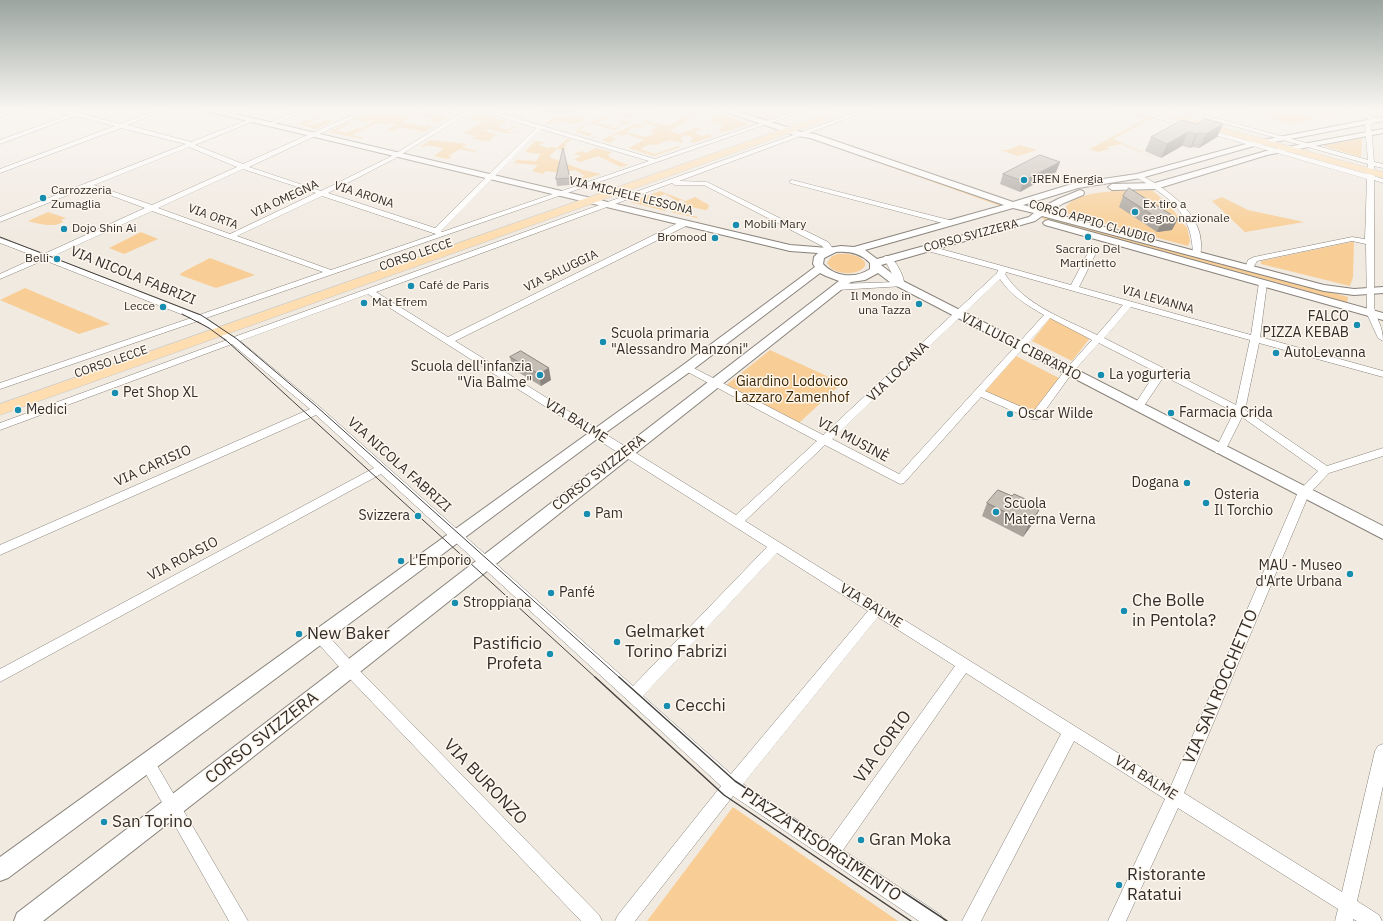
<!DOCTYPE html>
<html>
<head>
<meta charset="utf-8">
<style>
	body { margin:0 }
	canvas { display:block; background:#f1eae1 }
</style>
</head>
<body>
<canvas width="1383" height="921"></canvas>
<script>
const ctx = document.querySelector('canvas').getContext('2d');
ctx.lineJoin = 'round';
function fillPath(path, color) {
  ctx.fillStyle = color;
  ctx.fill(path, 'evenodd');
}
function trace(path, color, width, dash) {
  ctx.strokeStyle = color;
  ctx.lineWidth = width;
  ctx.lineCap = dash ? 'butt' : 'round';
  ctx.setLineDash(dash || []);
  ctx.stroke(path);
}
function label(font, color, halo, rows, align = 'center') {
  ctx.font = font + ' "IBM Plex Sans",sans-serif';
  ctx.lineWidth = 3;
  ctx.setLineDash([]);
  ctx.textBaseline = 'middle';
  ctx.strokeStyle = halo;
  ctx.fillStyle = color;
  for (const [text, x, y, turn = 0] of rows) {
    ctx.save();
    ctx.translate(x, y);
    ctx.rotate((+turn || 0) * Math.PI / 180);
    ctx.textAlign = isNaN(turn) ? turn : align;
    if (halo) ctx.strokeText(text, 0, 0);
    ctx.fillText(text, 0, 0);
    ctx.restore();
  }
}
const green = new Path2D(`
	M314 108H346L357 110C351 113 346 108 340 110 336 111 335 113 330 112L305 124C316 128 321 118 334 120L316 129 298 124 319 115C312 113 306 116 298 114Z
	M381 108H399L397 109C401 110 408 108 413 108L410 109 421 112 431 108H445L434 115 446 118 438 123 431 122 436 119 415 116 403 120 404 123 425 126 428 125 432 127 424 132 400 127 393 131 387 130 397 124 390 123 386 125 376 123 352 135 364 138 361 139 329 132 347 123 354 125H347L336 131 347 133 358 128 362 129 375 120 366 122 354 120Z
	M592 108H632L628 110 624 109 620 111 632 114 631 116H634L629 119 613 114 597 123 615 128 624 125 620 122 625 120 631 122 614 130 590 123 582 127 580 130 592 134 589 136 596 138H595L576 132 580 127 613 111Z
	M664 108H708L711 109 709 110 749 124 724 132 718 129 723 128 720 127 725 124 718 122 714 123 708 122 716 118 702 113 669 131 680 134 695 128 702 129 694 133 703 136 708 134 714 136 693 143 690 141 694 138 686 135 680 138 683 140 681 142 683 143 669 140 655 145 650 144 640 149 655 154 678 146 680 147 654 156 629 148 644 140 626 134 624 136 618 134 611 137 616 139 609 143 602 140 635 124 645 126 640 128 633 127 627 132 645 137 655 134 650 131 658 127 641 122 648 121 667 126 690 114 679 111 676 113 673 112 666 115 655 112Z
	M738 108H797L767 118Z
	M1117 108 1152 118 1113 139 1158 159 1121 144 1106 147 1110 149 1098 152 1090 149 1145 119 1114 110Z
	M1247 108H1284L1293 109 1315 119 1289 124Z
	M1292 108H1314L1326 110 1327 113H1334L1331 108H1334L1345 114 1325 117 1311 112H1307Z
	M477 114 508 121 498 127 507 130 518 125 508 132 525 133H504L488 129 485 131 496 134 489 141 471 139 477 136 464 133 483 122 469 119Z
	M571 116 587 119C569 127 575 123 558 121 554 121 551 125 546 124L552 117 569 118Z
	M803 136H804L1004 204 1000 206Z
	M1362 138 1361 157 1323 146Z
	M567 139 572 140 564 144 567 145 563 148 567 149 563 150 557 149 549 157 583 170 601 174 570 184V181L585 176 575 170 562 173 546 171 543 174 532 171 538 165 514 163 517 160 536 161 541 154 525 152 535 141 545 142 539 145 548 148 551 147 557 148Z
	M430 140 467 144 462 147 480 153 503 155 479 153 460 149 448 156 452 157 447 159 434 156 444 149 442 148 428 145 423 147H420Z
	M1020 145 1037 150 1018 156 1001 150H1008Z
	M596 148 612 152 607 155 610 156 608 157 628 165 621 167 598 156 580 162 574 159 582 156 574 154 582 151 586 153Z
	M1152 190C1160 197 1168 204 1174 211 1179 217 1181 223 1187 227L1190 241 1188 246 1068 214 1065 209C1074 188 1132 191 1152 190Z
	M660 191 686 201 695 197 709 205 708 209 705 210 687 206 678 212 698 217 697 218 671 212C675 208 681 206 685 201L680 200 676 204 677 201 665 194 647 201 663 208 668 206 669 207 665 211 630 202Z
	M1222 197 1248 210 1304 222 1245 232 1212 201Z
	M48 212 66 218 61 220 63 222C52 228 40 224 28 221Z
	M1044 215 1348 297 1347 304 1309 293 1304 290 1061 223C1055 224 1047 222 1042 218L1041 216Z
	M141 232 158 239 124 254 109 248Z
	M1351 242H1354L1353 277 1350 286 1261 264V261Z
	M837 254C847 253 858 254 865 262V266C857 277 833 275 827 263L831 257Z
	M210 258 255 275 216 288 180 275 181 273Z
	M25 288 110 324 79 334 0 300Z
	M1050 318 1090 338 1072 361 1032 341Z
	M770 350 842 383 798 424 725 386Z
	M1016 356 1059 378 1032 413 984 391Z
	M733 807 885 912 898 921H647Z`);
const minor = new Path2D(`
	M17 108H25L0 117V113Z
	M45 108H54L76 112 120 124 163 108H171L127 125 191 142 250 119H254V121L195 145 243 164 368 108H375L249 167 321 191 390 157 469 108H482L655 159 805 108H813L206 318 234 337 868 108H876L679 181 707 182 828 242 834 250 833 252H827L822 246 704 185H675L672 183 376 292 448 337 682 221H688V225L455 341 736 515 817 441 684 370 682 368 684 366H690L823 435 997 273 998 270 924 250V246H930L1071 285 1090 249 1094 247H1097L1098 249 1079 287 1251 335 1259 283 1260 281H1266L1267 283 1260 337 1383 371V377L1259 343 1245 410 1327 466 1383 448V456L1329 473 1309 494 1184 793 1342 892 1375 751 1378 746 1383 744V786L1357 901 1379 915 1382 921H1357L1353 919V921H1335L1338 909 1178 808 1126 921H1108L1165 799 1074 741 981 921H962L1061 734 966 673 843 850 941 915 944 921H919L733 796 635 921H615L618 915 721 786 381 474 0 682V669L374 468 316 415 0 555V545L310 409 232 344 0 430V423L227 340 198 321 0 389V383L191 318 44 260 0 279V274L37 257 0 243V238L44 254 145 208 88 187 0 222V217L186 144 121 128 0 173V169L115 126 75 116 0 144V140L69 115ZM475 109 536 128 435 228 328 193 394 159ZM541 129 649 161 442 232 441 231ZM189 147 237 167 152 205 94 185ZM243 169 316 193 230 234 158 208ZM322 196 436 234 331 270 237 236ZM152 211 323 272 199 315 51 257ZM1006 272 1123 305 1097 335C1065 319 1024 305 1005 274ZM1000 279C1011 296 1027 305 1044 315L899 474 832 439ZM368 294 767 547 633 686 321 408 240 341ZM1131 307 1250 340 1236 405 1104 338ZM1050 318 1092 340 1066 369 1033 412 985 391ZM1099 343 1156 372 1133 407 1134 409H1142L1164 376 1234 412 1215 450 1216 453H1224L1242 417 1318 471 1298 492 1171 786 745 521 825 445 900 484 904 483 981 397 1031 419H1039L1072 373ZM777 553 868 611 731 774 643 696ZM878 617 955 666 829 841 743 784Z
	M243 108H251L233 115 228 114Z
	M304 108H311L272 125 267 124Z
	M1121 108H1130L1367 174 1368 164 1170 108H1179L1368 160 1365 125 1369 119 1349 108H1356L1377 119V121L1374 122 1371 125 1374 162 1383 164V168L1374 166V176L1383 179V183L1374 180V306C1376 320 1383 325 1383 341L1378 338 1367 314 1366 244 1352 241 1257 261 1252 270H1249L1245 268 1248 260 1254 257 1352 237 1365 239 1367 179Z
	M1136 175C1142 174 1149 180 1155 183 1176 197 1200 216 1201 243 1201 248 1201 252 1200 256H1197L1193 254C1192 212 1169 197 1136 177Z
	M792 180 953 221 954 223 950 225 790 183V181Z
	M885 256H888C895 258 906 279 904 286L837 290 833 287 837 284 896 282 884 258Z
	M320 630 325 632 360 671 599 915 602 921H581L350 679 315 640 313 636 315 632Z
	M147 754 152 757 248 921H229L142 767 139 762 142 757Z`);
const tertiary = new Path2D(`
	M198 108H210L790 245 828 248 841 246 854 247 1004 205 810 138 797 136 720 110V108H729L801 132 815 134 1013 202 1075 183 1137 174 1253 142 1383 117V121L1254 146 1141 178 1078 188 1023 205 1039 209 1058 199 1080 190 1083 191 1084 193 1083 195 1064 203 1048 212 1324 285 1354 289 1383 287V293L1354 295 1324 291 1042 216 1035 221 881 265 899 279 1383 526V539L891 283 878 273 865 280 851 282 239 768 43 921H14L17 913 328 675 839 281 826 276 820 273 691 371 601 436 8 878 0 881V857L683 365 815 267 813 264 814 257 818 253 790 251 202 110ZM1013 208 1034 213 1029 217 877 259 865 250ZM836 252C849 251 861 253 870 263V269C855 279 835 277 823 264L824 258Z
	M1383 129V133L1267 155 1156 189 1112 190 1108 187 1112 184 1155 183 1266 151Z
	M1048 220 1383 313V320L1045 225 1043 223 1045 221Z`);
const primary = new Path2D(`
	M843 108H855L854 110 0 415V404Z
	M1138 108H1151L1383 172V178L1139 110Z`);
const tramFar1 = new Path2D(`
	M0 237 201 315 237 339 316 406 620 678
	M182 314 209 328 228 342 596 678`);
const tram = new Path2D(`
	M595 677 724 795 911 921
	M619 677 735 781 947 921`);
const wall = new Path2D(`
	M536 108H578L573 113H557L536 110Z
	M1196 124H1223L1217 137 1199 148 1192 147 1190 148 1182 146 1161 158 1145 151 1151 137Z
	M1060 162 1056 172 1020 192 1000 184 1003 174Z
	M570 178V185L557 186 556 179Z
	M1129 188 1172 230 1157 232 1119 207 1123 196Z
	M510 357 551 380 541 386 513 369Z
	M987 503 1030 506 1033 523 1023 537 982 516Z`);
const shadedWall = new Path2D(`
	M572 108H578L573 113Z
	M1223 124 1217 137 1199 148 1206 134Z
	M1188 132 1182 146 1161 158 1167 144Z
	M1198 133 1192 147 1190 148 1196 134Z
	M1060 162 1056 172 1020 192 1023 181Z
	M1178 219 1172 230 1157 232 1162 221Z
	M549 368 551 380 541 386 539 374Z
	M1039 510 1033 523 1023 537 1029 524Z`);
const building = new Path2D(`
	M1205 119 1223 124 1206 134 1198 133 1196 134 1188 132 1167 144 1151 137 1182 120 1196 124Z
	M563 148 570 178 556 179Z
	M1040 155 1060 162 1023 181 1003 174Z
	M1129 188 1178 219 1162 221 1123 196Z
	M521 351 549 368 539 374 510 357Z
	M998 490 1012 496 1014 494 1032 502 1029 505 1039 510 1029 524 987 503Z`);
const markers = [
	[1024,180,4,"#178db0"],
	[43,198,4,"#178db0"],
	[1135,212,4,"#178db0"],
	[736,225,4,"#178db0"],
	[64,229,4,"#178db0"],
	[1088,237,4,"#178db0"],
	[715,238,4,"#178db0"],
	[57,259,4,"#178db0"],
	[411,286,4,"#178db0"],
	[364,303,4,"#178db0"],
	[919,304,4,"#178db0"],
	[163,307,4,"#178db0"],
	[1357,325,4,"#178db0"],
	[603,342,4,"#178db0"],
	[1276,353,4,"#178db0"],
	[540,375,4,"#178db0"],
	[1101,375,4,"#178db0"],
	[115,393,4,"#178db0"],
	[18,410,4,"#178db0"],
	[1171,413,4,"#178db0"],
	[1010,414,4,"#178db0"],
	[1187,483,4,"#178db0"],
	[1206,503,4,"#178db0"],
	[996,512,4,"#178db0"],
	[587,514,4,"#178db0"],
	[418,516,4,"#178db0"],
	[401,561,4,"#178db0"],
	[1350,574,4,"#178db0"],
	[551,593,4,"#178db0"],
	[455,603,4,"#178db0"],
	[1124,611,4,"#178db0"],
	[299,634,4,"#178db0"],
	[617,642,4,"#178db0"],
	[550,654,4,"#178db0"],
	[667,706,4,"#178db0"],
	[104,822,4,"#178db0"],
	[861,840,4,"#178db0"],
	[1119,885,4,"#178db0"]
];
const farPoinames = [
	["IREN Energia",1032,180],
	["Carrozzeria",51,191],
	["Zumaglia",51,205],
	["Ex tiro a",1143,205],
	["segno nazionale",1143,219],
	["Mobili Mary",744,225],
	["Dojo Shin Ai",72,229],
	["Bromood",707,238,"right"],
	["Sacrario Del",1088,250,"center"],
	["Martinetto",1088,264,"center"],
	["Belli",49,259,"right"],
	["Café de Paris",419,286],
	["Il Mondo in",911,297,"right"],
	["una Tazza",911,311,"right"],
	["Mat Efrem",372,303],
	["Lecce",155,307,"right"]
];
const farStreetnames = [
	["VIA ARONA",364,195,18],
	["VIA MICHELE LESSONA",631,196,14],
	["VIA OMEGNA",285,199,-25],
	["VIA ORTA",213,217,20],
	["CORSO APPIO CLAUDIO",1092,222,16],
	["CORSO SVIZZERA",971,236,-15],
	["CORSO LECCE",416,255,-19],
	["VIA SALUGGIA",561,271,-26],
	["VIA LEVANNA",1158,300,16],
	["CORSO LECCE",111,362,-19]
];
const streetNames = [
	["VIA NICOLA FABRIZI",133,276,22],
	["VIA LUIGI CIBRARIO",1021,347,27],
	["VIA LOCANA",898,372,-44],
	["VIA BALME",576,421,32],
	["VIA MUSINÈ",853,440,28],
	["VIA NICOLA FABRIZI",399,465,42],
	["VIA CARISIO",153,466,-24],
	["CORSO SVIZZERA",599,473,-38],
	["VIA ROASIO",183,559,-28],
	["VIA BALME",871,606,32],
	["VIA BALME",1146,778,32]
];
const poiNames = [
	["FALCO",1349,317,"right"],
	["PIZZA KEBAB",1349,333,"right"],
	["Scuola primaria",611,334],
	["\"Alessandro Manzoni\"",611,350],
	["AutoLevanna",1284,353],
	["Scuola dell'infanzia",532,367,"right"],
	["\"Via Balme\"",532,383,"right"],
	["La yogurteria",1109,375],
	["Pet Shop XL",123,393],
	["Medici",26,410],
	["Farmacia Crida",1179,413],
	["Oscar Wilde",1018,414],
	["Dogana",1179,483,"right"],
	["Osteria",1214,495],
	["Il Torchio",1214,511],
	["Scuola",1004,504],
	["Materna Verna",1004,520],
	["Pam",595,514],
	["Svizzera",410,516,"right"],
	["L'Emporio",409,561],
	["MAU - Museo",1342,566,"right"],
	["d'Arte Urbana",1342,582,"right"],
	["Panfé",559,593],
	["Stroppiana",463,603]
];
const parkNames = [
	["Giardino Lodovico",792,382],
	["Lazzaro Zamenhof",792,398]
];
const nearPoinames = [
	["Che Bolle",1132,601],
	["in Pentola?",1132,621],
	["Gelmarket",625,632],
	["Torino Fabrizi",625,652],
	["New Baker",307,634],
	["Pastificio",542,644,"right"],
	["Profeta",542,664,"right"],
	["Cecchi",675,706],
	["San Torino",112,822],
	["Gran Moka",869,840],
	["Ristorante",1127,875],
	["Ratatui",1127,895]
];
const nearStreetnames = [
	["VIA SAN ROCCHETTO",1221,687,-67],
	["CORSO SVIZZERA",262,738,-38],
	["VIA CORIO",883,747,-54],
	["VIA BURONZO",485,782,46],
	["PIAZZA RISORGIMENTO",821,845,34]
];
fillPath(green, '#f8ce96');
trace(minor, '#88827a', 1);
trace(tertiary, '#88827a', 2);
trace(primary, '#c9c9c8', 1);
fillPath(minor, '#fff');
fillPath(tertiary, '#fff');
fillPath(primary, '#feddb0');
trace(tramFar1, '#45423e', 1);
trace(tram, '#45423e', 1.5);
fillPath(wall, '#a9a39c');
fillPath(shadedWall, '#8a857f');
fillPath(building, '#c5beb5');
trace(building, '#8a857f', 1);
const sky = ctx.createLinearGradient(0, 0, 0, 237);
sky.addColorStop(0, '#9ba5a0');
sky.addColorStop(0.46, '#f9f6f2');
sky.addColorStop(1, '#f9f6f200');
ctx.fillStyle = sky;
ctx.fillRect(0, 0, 1383, 237);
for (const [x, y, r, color] of markers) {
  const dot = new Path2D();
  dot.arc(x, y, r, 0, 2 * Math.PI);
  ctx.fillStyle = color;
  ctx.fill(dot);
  trace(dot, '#fef7ee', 1.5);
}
label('12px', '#312e2b', '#fef7ee', farPoinames, 'left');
label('12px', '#312e2b', '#fef7ee', farStreetnames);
label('14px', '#312e2b', '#fef7ee', streetNames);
label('14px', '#312e2b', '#fef7ee', poiNames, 'left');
label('14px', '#3e2600', '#fef7ee', parkNames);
label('17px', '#312e2b', '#fef7ee', nearPoinames, 'left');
label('17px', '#312e2b', '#fef7ee', nearStreetnames);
</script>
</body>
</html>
